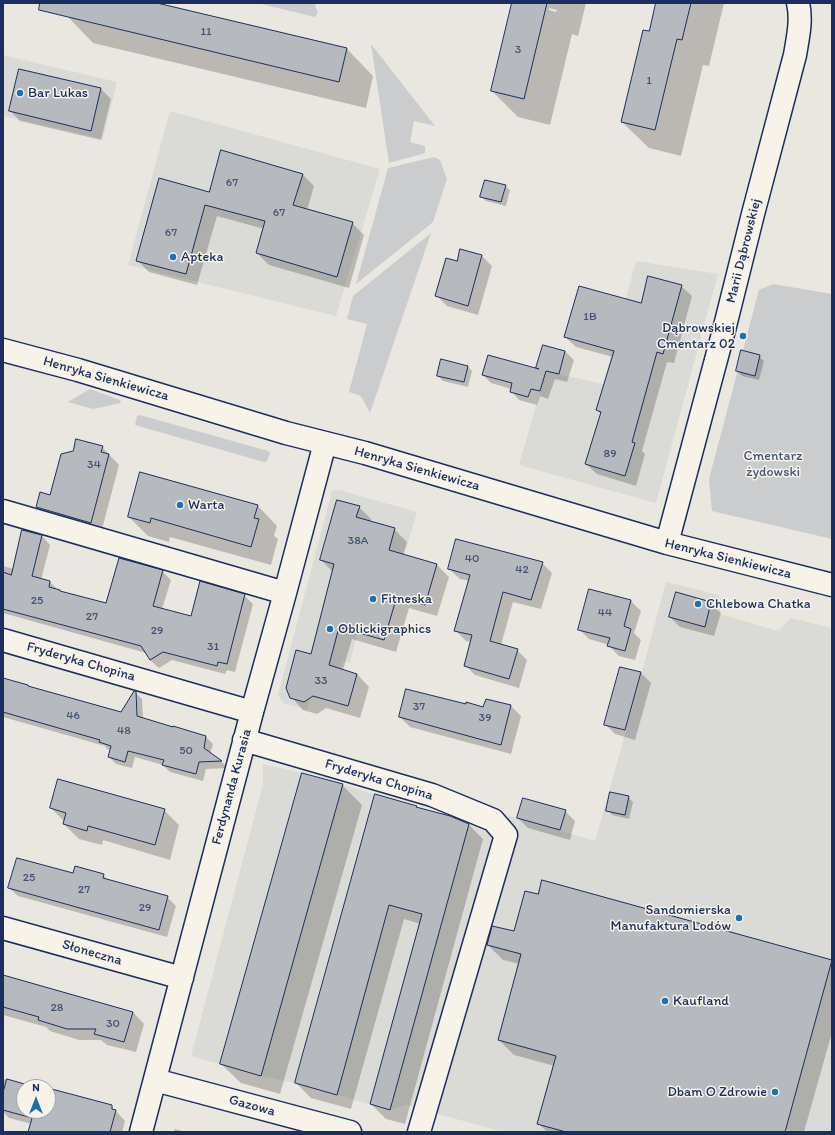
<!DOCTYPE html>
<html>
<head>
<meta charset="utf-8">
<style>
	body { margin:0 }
	#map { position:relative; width:835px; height:1135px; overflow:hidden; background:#eae7e0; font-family:Itim,sans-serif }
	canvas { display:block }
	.frame { position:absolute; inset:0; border:4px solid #1b2f5e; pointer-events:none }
	.north { position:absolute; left:16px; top:1079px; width:40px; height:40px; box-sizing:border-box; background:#f7f3e8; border:1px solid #9fa5b1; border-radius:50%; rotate:0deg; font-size:11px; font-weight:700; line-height:16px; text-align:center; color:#1b2f5e }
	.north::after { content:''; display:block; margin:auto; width:14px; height:18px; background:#1f6fb2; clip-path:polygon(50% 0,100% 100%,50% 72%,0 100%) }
</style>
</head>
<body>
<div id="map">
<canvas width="835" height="1135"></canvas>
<div class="frame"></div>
<div class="north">N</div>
</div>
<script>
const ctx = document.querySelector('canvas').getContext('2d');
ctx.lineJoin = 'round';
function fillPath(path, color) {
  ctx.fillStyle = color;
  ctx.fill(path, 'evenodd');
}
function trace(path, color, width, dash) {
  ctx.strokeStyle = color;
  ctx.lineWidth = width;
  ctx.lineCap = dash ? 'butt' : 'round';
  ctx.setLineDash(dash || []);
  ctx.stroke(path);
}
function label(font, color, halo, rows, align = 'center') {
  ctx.font = font + ' Itim,sans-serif';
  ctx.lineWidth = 3;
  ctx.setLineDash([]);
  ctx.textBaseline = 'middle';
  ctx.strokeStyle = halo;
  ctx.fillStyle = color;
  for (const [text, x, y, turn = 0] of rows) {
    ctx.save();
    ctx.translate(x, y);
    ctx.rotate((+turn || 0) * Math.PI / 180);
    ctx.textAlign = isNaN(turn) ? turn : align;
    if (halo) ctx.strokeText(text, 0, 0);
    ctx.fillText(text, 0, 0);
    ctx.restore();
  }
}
const built = new Path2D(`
	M3 55 117 82 103 139 3 116Z
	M170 111 380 169 336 316 128 265Z
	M636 261 718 274 656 503 519 465 546 371 603 384Z
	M339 490 417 512 402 563 365 605 350 663 343 661 341 669 320 663 307 710 283 703 278 695 332 491Z
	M666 582 719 595 720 614 778 631 791 618 832 628V1132H503L406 1105 390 1110 295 1083 261 1076 191 1056 263 784V764L302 773 450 816 483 825 488 810 595 841 628 724Z`);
const green = new Path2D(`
	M257 3H314L318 13 315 17Z
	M371 44 435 126 414 121 410 142 425 146V153L389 163Z
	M434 157 440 160 447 179 433 222 356 284 388 168Z
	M431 233 370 413 361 396 349 392 367 324 347 319 353 296Z
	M773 284 832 294V539L712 511 709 479 759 290Z
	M90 389 120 400 121 403 93 409 68 402Z
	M140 415 268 451 270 453 267 461 264 462 135 425 137 416Z`);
const shadow = new Path2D(`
	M70 3H153L347 49 373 76 366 108 93 43 67 16Z
	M513 3H586L578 36 572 34 550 125 518 117 492 91ZM549 8 557 10 556 12 549 10Z
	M657 3H724L709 66 703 65 681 156 649 148 622 122 650 33Z
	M101 89 111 99 101 140 20 121 10 111Z
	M302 174 314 186 307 210 352 223 364 235 349 288 269 265 257 253 264 229 217 216 197 285 149 272 137 260 209 194Z
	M505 186 510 190 506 206 486 201 481 196Z
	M482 256 492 266 478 315 447 306 437 296 458 262Z
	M681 286 692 296 674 363 667 362 642 451 645 454 636 486 597 474 586 464 601 414 597 410 613 357 576 347 565 337Z
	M544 346 565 351 574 360 567 382 555 379 548 399 540 396 537 405 519 400 511 391V389L491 383 483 375 540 370 538 368Z
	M759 356 764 361 759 380 742 376 737 371Z
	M467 366 472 371 468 387 443 381 438 376Z
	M102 447 119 465 101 533 47 517 37 507 51 496Z
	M141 474 258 506 277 526 274 536 278 539 271 565 170 537 169 542 148 536 129 517Z
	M359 507 371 519V522L394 529 407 542 403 555 437 565 449 577 437 616 409 608 396 652 352 639 343 670 357 674 369 687 360 718 326 708 317 714 303 710 291 697 311 655 333 572 321 560Z
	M23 531 42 536 50 545 41 580 50 582 59 591 106 605 162 571 171 580 162 609 192 618 244 595 253 604 235 672 227 670 225 674 172 660 159 668 150 660 146 653 3 613V566L14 569Z
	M542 563 552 573 541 609 513 602 501 645 517 650 527 660 519 688 475 675 465 665 472 642 466 641 456 631 469 581 460 579 449 569Z
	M590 590 631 601 641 611 634 633 641 640 635 660 619 656 609 646V645L589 639 579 629Z
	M711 603 721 613 714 636 680 627 670 617Z
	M641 673 651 683 635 740 615 734 605 724Z
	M3 680 121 713 135 692 142 699 143 719 206 737 213 744 210 754 222 762 228 768 206 769 203 781 170 772 163 765 135 757 132 768 116 764 109 757 111 750 107 749 105 746 3 717Z
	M511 706 521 716 511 754 410 727 400 717Z
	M342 785 362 805 280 1094 241 1083 221 1064Z
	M376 796 416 807 418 809 469 825 483 839 405 1124 386 1119 371 1104 421 924 404 919 351 1109 311 1098 296 1083Z
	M628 797 633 802 629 819 612 815 608 810Z
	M51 808 164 810 179 825 170 860 103 840 102 845 79 839 64 824V821Z
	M565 811 575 821 570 840 528 828 518 818Z
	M74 875H103L109 881 167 897 176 906 167 937 18 896 9 888Z
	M543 881 832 961V1032L804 1132H793L754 1121 751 1132H547L539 1124 555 1066 514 1055 499 1040 520 964 503 960 488 945 515 932 539 896Z
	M3 975 133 1012 144 1024 136 1052 107 1045 101 1040H79L50 1031 46 1027 3 1015Z
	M3 1079 32 1087H24V1111H48V1089L94 1105 116 1111 125 1121 122 1132H31L32 1124 9 1118 3 1112Z
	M175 1129 187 1132H174Z`);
const building = new Path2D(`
	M40 3H157L347 48 339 82 39 10Z
	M512 3H547L524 99 491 91Z
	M656 3H691L682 40 677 39 655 130 621 122 643 30 649 31Z
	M19 69 101 88 91 131 9 111Z
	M221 150 303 174 293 205 353 222 337 277 256 253 265 221 205 205 186 274 136 261 159 178 209 192Z
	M485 180 506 185 501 202 480 197Z
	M460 249 482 255 468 306 435 296 446 258 457 261Z
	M648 276 682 285 663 354 657 352 632 442 635 443 625 476 585 464 601 412 596 410 614 351 564 337 579 286 641 303Z
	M543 345 565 351 559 374 546 371 540 391 531 389 528 397 510 392 512 383 482 375 488 355 539 369 536 368Z
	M741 350 760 355 755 376 736 371Z
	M441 359 468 366 464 382 437 376Z
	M76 439 103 446 101 452 109 454 91 523 36 507 40 492 50 495 61 454 73 451Z
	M140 472 258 505 254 518 259 519 251 547 151 518 150 523 128 517Z
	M337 500 360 506 356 517 395 528 389 550 437 564 425 605 397 596 384 640 339 627 329 665 357 674 348 706 313 696 304 702 290 698 286 688 296 650 311 654 334 564 320 560Z
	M22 530 42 535 32 576 50 581 49 587 60 590V591L106 603 119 558 163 570 153 606 191 616 200 581 245 594 227 664 218 662 217 666 163 652 150 660 141 646 3 609V572L11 575Z
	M456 539 543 562 531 600 503 592 490 641 518 649 509 679 464 666 472 635 454 631 470 575 448 569Z
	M589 589 631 600 624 626 631 629 625 651 607 646 610 638 578 630Z
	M676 592 711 602 705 627 669 617Z
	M620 667 641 672 625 730 604 725Z
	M3 678 28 685V686L121 712 134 691H136L137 716 173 727V726L206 736 204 748 222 761 199 762 196 774 162 765 164 760 128 751 125 762 108 757 111 746 99 742 100 740 3 712Z
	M406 689 466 704V702L483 707 486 699 511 705 501 745 399 717Z
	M302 773 343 784 261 1076 220 1064Z
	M58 779 165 809 155 845 88 826 87 831 63 824 66 813 50 808Z
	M610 792 629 796 625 815 606 811Z
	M375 794 417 806 416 807 450 816 469 824 390 1110 370 1104 422 914 389 905 337 1095 295 1083Z
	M523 798 566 810 560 830 517 818Z
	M17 858 73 873 75 866 104 874 103 878 168 896 159 930 8 888Z
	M542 880 832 960 785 1132H566L537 1124 556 1056 498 1040 521 954 487 945 492 926 514 931 525 891 538 894Z
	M3 975 133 1012 124 1042 94 1034 96 1029H67L38 1020 39 1017 3 1007Z
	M7 1079 35 1087V1084L45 1087H24V1111H48V1088L112 1105V1109L116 1110 110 1132H28L32 1118 3 1110V1093Z`);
const minor = new Path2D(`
	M3 350 78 370 286 433 365 453 667 543 832 585
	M3 511 285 593
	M667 543 724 330 753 214 795 55C798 37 802 20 798 3
	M3 640 252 712
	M244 740 432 795 493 820 506 835 419 1132
	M3 928 182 978
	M155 1080 350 1132
	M141 1132 252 712 285 593 325 443`);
const markers = [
	[20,93,4,"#1f6fb2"],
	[173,257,4,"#1f6fb2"],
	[743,336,4,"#1f6fb2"],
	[180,505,4,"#1f6fb2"],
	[373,599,4,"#1f6fb2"],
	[698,604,4,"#1f6fb2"],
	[330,629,4,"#1f6fb2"],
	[739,918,4,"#1f6fb2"],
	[665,1001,4,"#1f6fb2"],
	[775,1092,4,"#1f6fb2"]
];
const numberNames = [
	["11",206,32],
	["3",518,50],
	["1",649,81],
	["67",232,183],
	["67",279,213],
	["67",171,233],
	["1B",590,317],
	["89",610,454],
	["34",94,465],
	["38A",358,541],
	["40",472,559],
	["42",522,570],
	["25",37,601],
	["44",605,613],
	["27",92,617],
	["29",157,631],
	["31",213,647],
	["33",321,681],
	["37",419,707],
	["46",73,716],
	["39",485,718],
	["48",124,731],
	["50",186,751],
	["25",29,878],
	["27",84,890],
	["29",145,908],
	["28",57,1008],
	["30",113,1024]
];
const poiNames = [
	["Bar Lukas",28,93],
	["Apteka",181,257],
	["Dąbrowskiej",735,328,"right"],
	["Cmentarz 02",735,344,"right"],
	["Warta",188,505],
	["Fitneska",381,599],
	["Chlebowa Chatka",706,604],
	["Oblickigraphics",338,629],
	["Sandomierska",731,910,"right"],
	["Manufaktura Lodów",731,926,"right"],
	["Kaufland",673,1001],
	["Dbam O Zdrowie",767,1092,"right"]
];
const streetNames = [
	["Marii Dąbrowskiej",744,251,-76],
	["Henryka Sienkiewicza",106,379,16],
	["Henryka Sienkiewicza",417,469,16],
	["Henryka Sienkiewicza",728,559,14],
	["Fryderyka Chopina",81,662,16],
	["Fryderyka Chopina",379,780,17],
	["Ferdynanda Kurasia",232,787,-75],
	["Słoneczna",92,953,16],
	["Gazowa",252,1106,15]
];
const parkNames = [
	["Cmentarz",773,456],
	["żydowski",773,472]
];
fillPath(built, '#dadad6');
fillPath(green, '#cbcccd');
fillPath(shadow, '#0003');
fillPath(building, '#b6babf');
trace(building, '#1b2f5e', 1);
trace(minor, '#1b2f5e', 25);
trace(minor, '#f7f3e8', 22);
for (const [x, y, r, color] of markers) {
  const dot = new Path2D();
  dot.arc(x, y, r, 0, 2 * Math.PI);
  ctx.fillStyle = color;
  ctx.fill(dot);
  trace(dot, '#f7f3e8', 1.5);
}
label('12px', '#425276', null, numberNames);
label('14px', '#1b2f5e', '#f7f3e8', poiNames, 'left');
label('14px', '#1b2f5e', '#f7f3e8', streetNames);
label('14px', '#47567a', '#f7f3e8', parkNames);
</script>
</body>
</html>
